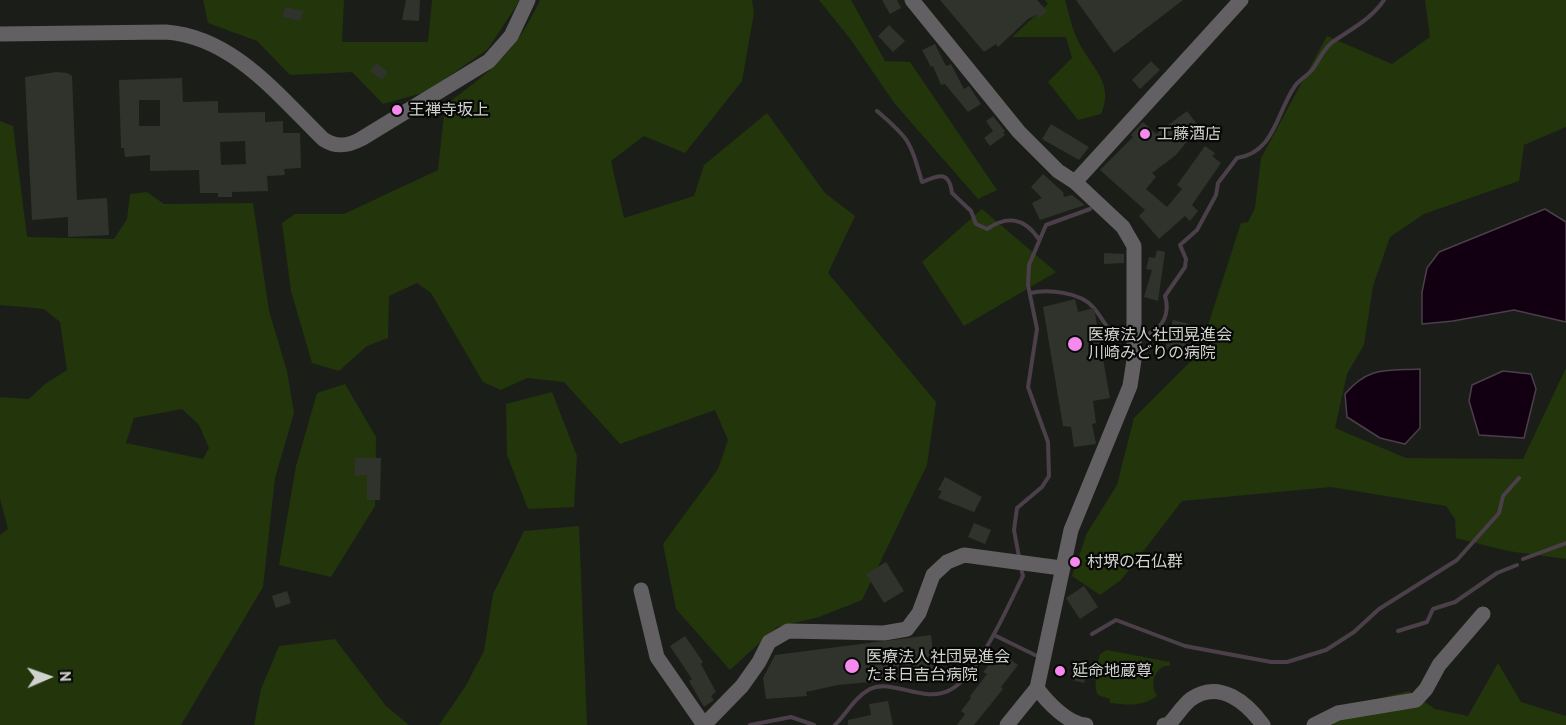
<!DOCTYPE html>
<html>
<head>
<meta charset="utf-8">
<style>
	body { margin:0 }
	#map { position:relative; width:1566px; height:725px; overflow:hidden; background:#1b1e18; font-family:"PT Sans",sans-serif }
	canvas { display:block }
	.north { position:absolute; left:18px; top:647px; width:60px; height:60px; -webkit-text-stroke:4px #070806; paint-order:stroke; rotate:88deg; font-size:16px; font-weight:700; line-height:24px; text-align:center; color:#d0d2ce }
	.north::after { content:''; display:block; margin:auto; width:21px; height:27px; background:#d0d2ce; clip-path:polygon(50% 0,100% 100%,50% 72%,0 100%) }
</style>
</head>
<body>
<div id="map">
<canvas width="1566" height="725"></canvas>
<div class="north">N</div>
</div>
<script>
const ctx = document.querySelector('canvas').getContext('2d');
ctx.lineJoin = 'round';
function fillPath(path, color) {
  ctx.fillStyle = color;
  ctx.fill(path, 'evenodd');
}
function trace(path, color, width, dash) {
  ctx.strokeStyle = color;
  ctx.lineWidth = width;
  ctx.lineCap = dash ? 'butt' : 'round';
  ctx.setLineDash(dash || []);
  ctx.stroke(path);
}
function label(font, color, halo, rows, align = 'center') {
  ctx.font = font + ' "PT Sans","Noto Sans JP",sans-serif';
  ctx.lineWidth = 4.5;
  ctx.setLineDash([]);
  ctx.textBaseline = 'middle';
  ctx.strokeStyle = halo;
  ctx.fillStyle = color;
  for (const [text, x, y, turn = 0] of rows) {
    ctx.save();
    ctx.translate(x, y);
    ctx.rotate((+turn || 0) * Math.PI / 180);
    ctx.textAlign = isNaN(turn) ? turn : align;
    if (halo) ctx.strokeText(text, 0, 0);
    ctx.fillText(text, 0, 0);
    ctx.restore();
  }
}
const green = new Path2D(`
	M203 0H344L342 42H428L432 0H520L488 49 426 92 383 104 352 72 290 75 257 41 208 23Z
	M540 0H752L754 13 742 81 685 153 644 136 611 161 624 218 694 196 704 165 767 113 825 193 855 216 828 273 936 402 927 465 862 600 819 617 777 627 730 670 676 609 663 544 718 469 728 440 715 410 620 444 564 382 527 378 501 390 483 382 431 293 417 283 389 296 388 338 367 346 339 371 312 363 291 291 282 223 295 214H344L438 170 445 105C490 72 516 52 540 0Z
	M819 0H851L885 61 910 62 997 190 978 199 895 104 851 40Z
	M1045 0H1065C1069 13 1072 29 1078 41 1091 67 1115 83 1101 114L1078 120 1048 82 1072 58 1066 37H1012L1048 4Z
	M1425 0H1566V127L1524 145 1519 181 1424 214 1390 237 1373 286 1364 345 1347 374 1335 428 1406 458 1523 459 1566 368V559L1508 551 1456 538 1455 519 1446 506 1331 487 1182 501 1121 580 1100 595 1072 576 1087 533 1117 485 1134 418 1199 353 1241 223 1248 222 1255 208 1261 158 1327 36 1392 64 1430 37Z
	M0 121 13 126 27 237 114 239 127 219 130 194 147 192 164 204 253 203 269 311 287 371 294 413 275 478 263 587 181 725H0V535L8 529 0 499V397L29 399 45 384 67 370 60 322 44 309 0 305ZM182 409 199 425 209 448 203 459 126 443 134 418Z
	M982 209 1056 272 964 326 922 262Z
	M345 384 376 437 375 506 331 577 279 565 296 466 317 393Z
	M552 392 577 456 574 507 528 509 507 455 506 404Z
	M579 526 587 725H439L465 687 484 651 493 594 524 531Z
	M335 639 386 706 409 725H254L261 689 279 646Z
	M1107 650 1170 662V666H1164C1153 673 1150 684 1157 696 1141 707 1129 705 1110 703V699L1098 695C1093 686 1097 664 1100 654Z
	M1498 663 1521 702 1566 716V725H1323L1331 710 1409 691 1435 709 1468 716Z`);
const water = new Path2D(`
	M1545 209 1566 222V322L1514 310 1453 321 1422 324V292L1427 268 1439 252Z
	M1420 369V428L1405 444 1380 438 1347 417 1345 394C1369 366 1386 371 1420 369Z
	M1503 371 1531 374 1536 389 1524 438 1479 435 1469 401 1472 385Z`);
const stream = new Path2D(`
	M877 111C910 139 910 141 922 182 939 175 949 170 952 193L971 211 976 224 987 229C1008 215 1024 218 1038 238
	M1030 293C1048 289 1080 292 1093 307 1105 320 1106 334 1126 337
	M1146 335C1164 328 1170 313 1165 296L1185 267 1186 259 1180 245 1197 230 1216 195 1218 183 1237 158C1275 152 1276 113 1295 86 1299 80 1307 76 1312 70 1319 61 1324 47 1334 41 1353 28 1371 19 1384 0
	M1019 557 1014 530 1017 508 1042 487 1049 476 1048 442 1028 387 1037 329 1028 285 1029 265 1046 225 1090 209
	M1523 559 1566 543
	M1398 631 1427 622 1433 609 1455 602 1497 573 1517 565
	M1092 634 1116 620 1185 646 1271 662H1287L1326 650 1354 632 1379 609 1457 560 1499 513 1503 496 1519 478
	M994 635 1035 655
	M750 725 791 717 814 725
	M835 725C847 713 855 697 870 689 892 678 924 704 950 690 978 676 1009 604 1023 576L1021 568`);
const building = new Path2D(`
	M406 0H420L419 21 402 20Z
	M882 0H897L901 8 890 14Z
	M940 0H1037L1047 11 1039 18 1036 15 1028 19 998 47 996 44 984 52Z
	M1076 0H1183L1114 53Z
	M285 7 303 11 300 21 283 17Z
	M889 25 905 41 893 52 878 36Z
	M935 44 946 66 951 64 964 89 969 86 981 104 968 112 945 84 941 85 933 66 931 67 922 50Z
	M1151 61 1160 70 1140 89 1132 80Z
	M376 63 388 72 382 80 370 71Z
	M56 72 67 73 72 76 77 200 107 198 109 235 68 237V217L32 220 25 77Z
	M182 78 183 102 218 101V113L265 112V122L283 121V133H300L301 168 284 169 285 175 267 176 268 191 232 192V197H218V193H200L199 170 150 171V155L125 157 124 148H121L119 80ZM139 100H160V126H139ZM245 141 246 164 221 165 220 142Z
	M1187 111 1199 127 1176 155 1152 173 1156 177 1146 189 1167 207 1182 189 1177 185 1205 146 1215 153 1212 156 1221 163 1192 205 1198 211 1190 221 1185 216 1159 239 1139 216 1145 210 1100 170 1133 137 1131 135 1143 122 1156 134Z
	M993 116 1005 131 1003 133 1005 135 990 146 984 138 993 131 986 121Z
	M1051 124 1089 147 1079 160 1042 139Z
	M1043 174 1063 192 1064 197 1072 195 1085 205 1040 220 1032 203 1042 198 1031 187Z
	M1157 250 1165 252 1158 301 1144 297 1152 270 1146 269 1149 257 1155 258Z
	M1104 253 1124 254V263L1104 264Z
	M1075 299 1078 312 1094 308 1110 398 1093 401 1096 423 1092 424 1096 444 1074 447 1071 427 1063 426 1043 307Z
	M1173 320 1190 324 1183 355 1165 349Z
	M355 458H381L380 500H367V475L355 476Z
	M945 477 982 497 974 512 938 498 942 491 938 490Z
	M974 523 991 530 985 544 968 537Z
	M886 562 904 591 884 603 866 574Z
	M1084 586 1098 607 1080 619 1066 598Z
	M287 591 291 603 276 608 272 596Z
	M931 635 936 676 838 685 806 692 807 696 766 699 763 678 775 655Z
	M685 636 703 662 701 664 716 692 711 696 714 700 704 707 689 681 692 679 670 646Z
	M1002 653 1018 665 1001 687 1003 689 974 725H957L965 714 961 711 971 698 970 696 987 674 983 672 997 654 1000 656Z
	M1077 665 1089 669 1084 683 1072 680Z
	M888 701 893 725H848V720L871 715 869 704Z`);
const minor = new Path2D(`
	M912 0 1019 132 1058 171 1075 182 1123 227 1134 246V360L1130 386 1071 530 1037 688 1007 725
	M0 34 166 32C233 37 278 95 323 139 336 148 348 146 361 139L489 61 511 36 528 0
	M1075 182 1241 0
	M641 590 657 657 704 725 742 686 759 662 769 642 788 631 884 633 907 629 919 613 933 575 947 562 964 555 1061 568
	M1037 688C1047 702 1068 724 1086 725
	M1164 725 1169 724C1176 717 1183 705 1191 699 1220 679 1247 703 1263 725
	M1314 725 1338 713 1416 700 1426 689 1439 665 1483 614`);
const markers = [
	[397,110,6,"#f589ee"],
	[1145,134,6,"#f589ee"],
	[1075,344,8,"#f589ee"],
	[1075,562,6,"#f589ee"],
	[852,666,8,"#f589ee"],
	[1060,671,6,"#f589ee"]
];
const poiNames = [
	["王禅寺坂上",409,110],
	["工藤酒店",1157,134],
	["医療法人社団晃進会",1088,335],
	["川崎みどりの病院",1088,353],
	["村堺の石仏群",1087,562],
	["医療法人社団晃進会",866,657],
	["たま日吉台病院",866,675],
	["延命地蔵尊",1072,671]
];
fillPath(green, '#22350b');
fillPath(water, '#120012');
trace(water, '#4b3f4a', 1.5);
trace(stream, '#4b3f4a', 4);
fillPath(building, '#2f332c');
trace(minor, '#636063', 15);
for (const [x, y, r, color] of markers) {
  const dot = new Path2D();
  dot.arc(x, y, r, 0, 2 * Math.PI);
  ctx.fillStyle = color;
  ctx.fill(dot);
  trace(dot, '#070806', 2);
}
label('16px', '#d0d2ce', '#070806', poiNames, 'left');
</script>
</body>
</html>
